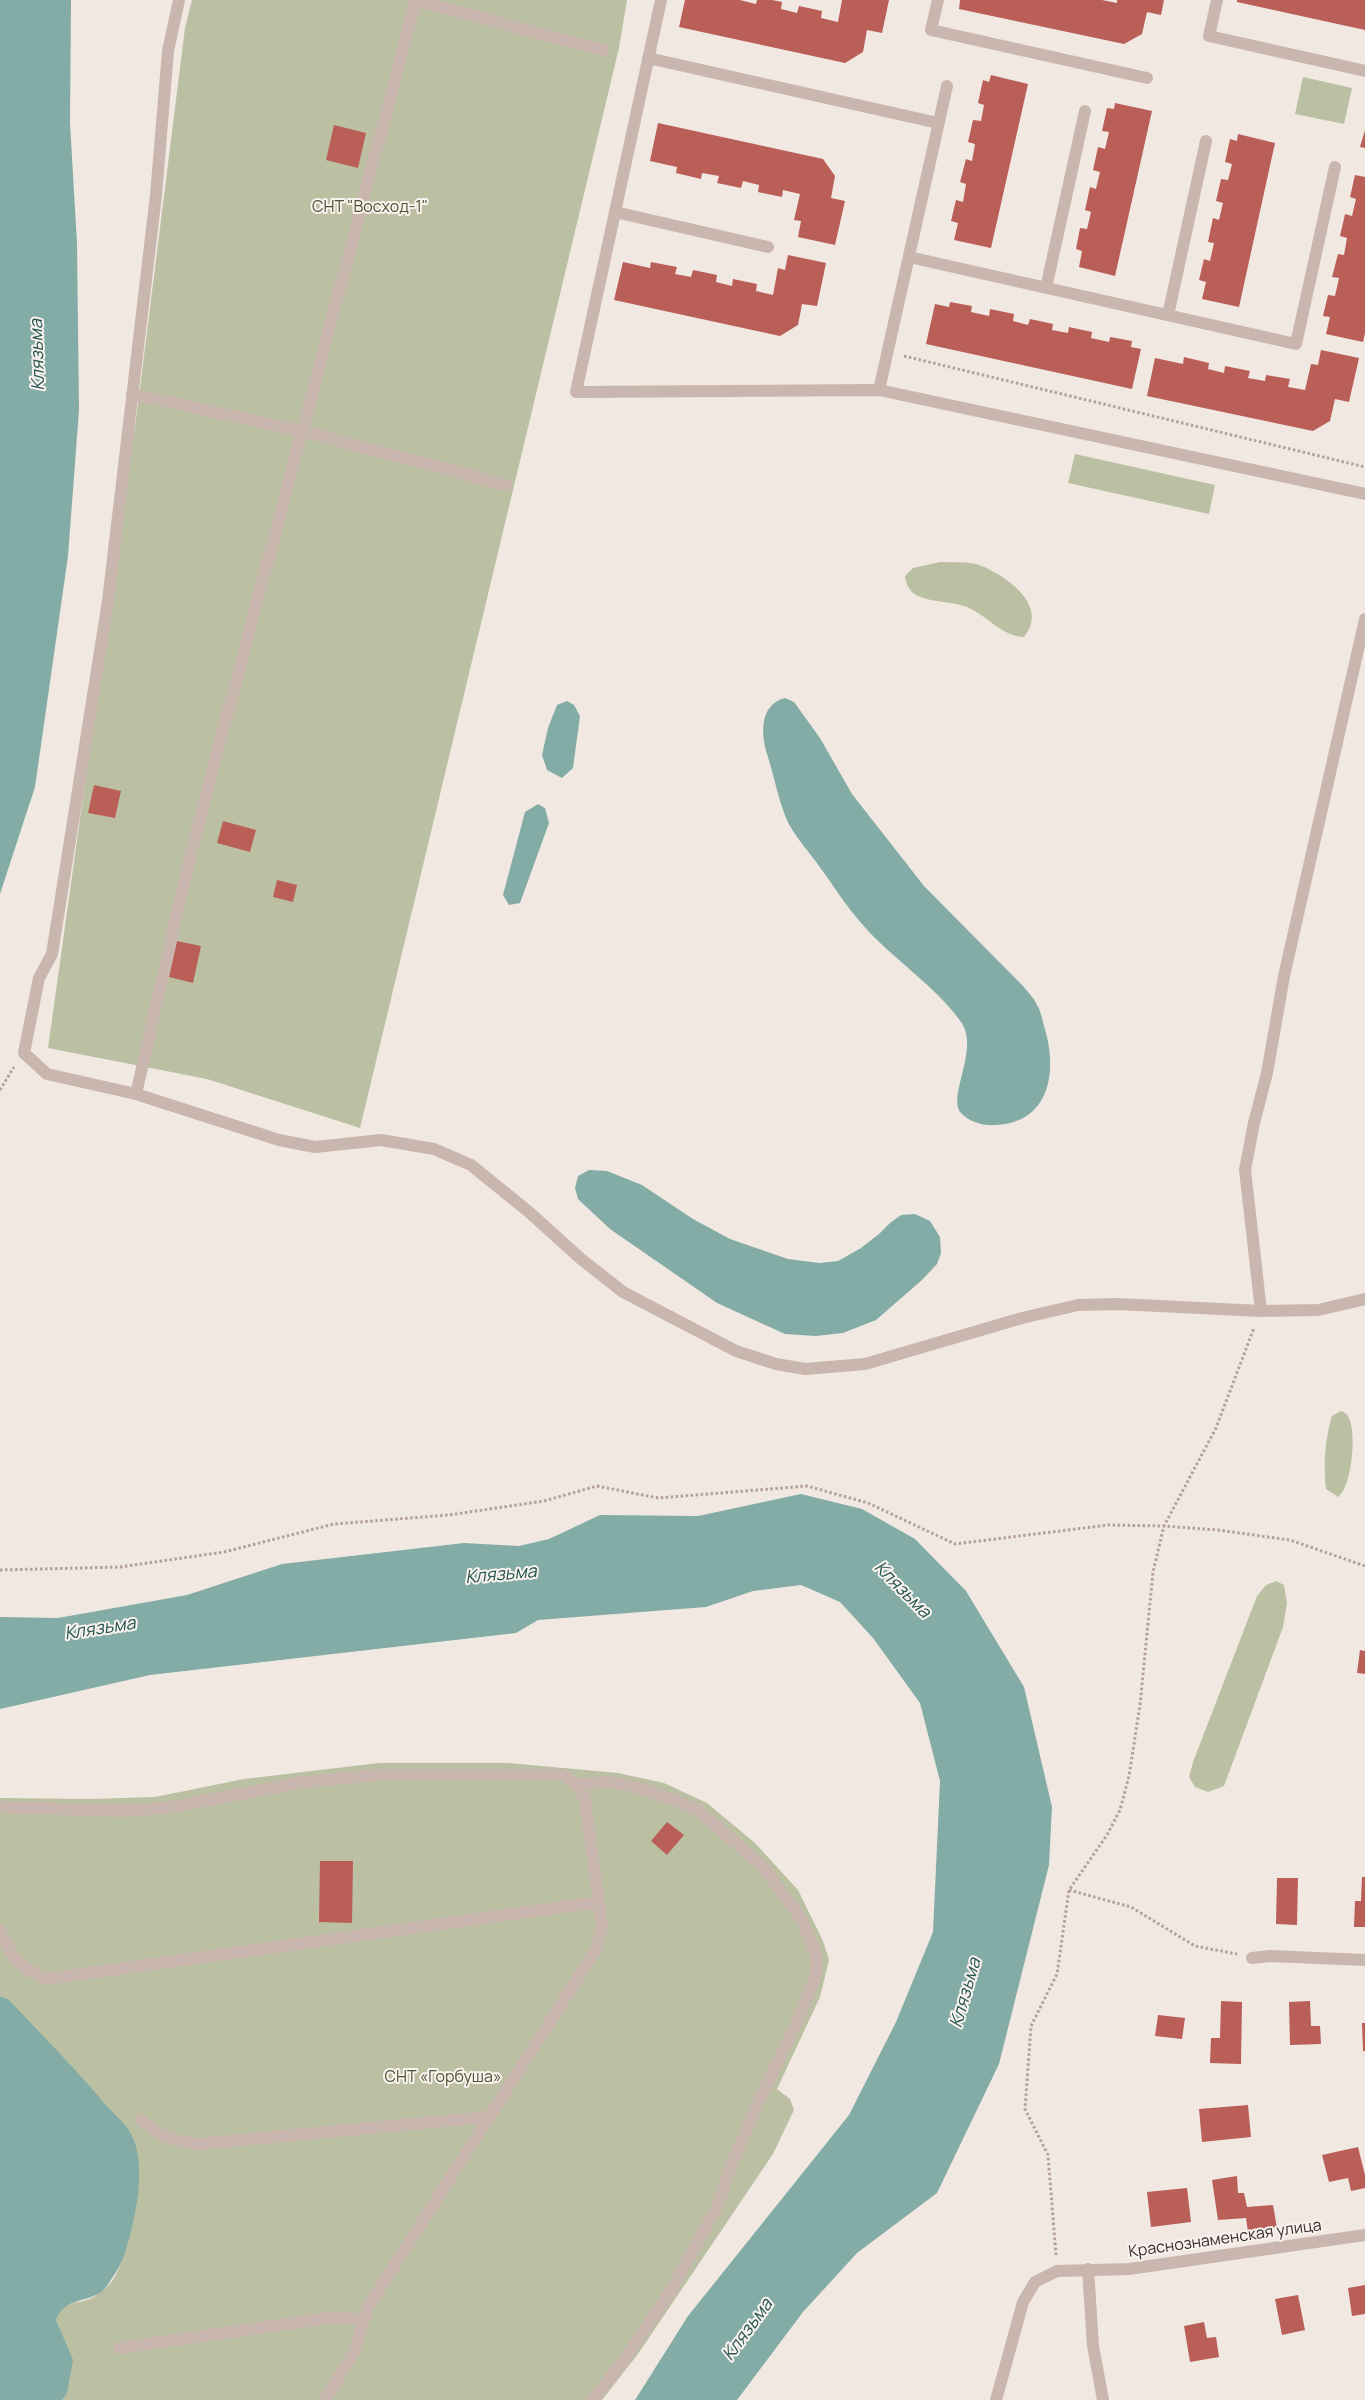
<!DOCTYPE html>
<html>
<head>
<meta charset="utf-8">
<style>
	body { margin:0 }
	canvas { display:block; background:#f1e8e2 }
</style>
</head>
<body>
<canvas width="1365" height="2400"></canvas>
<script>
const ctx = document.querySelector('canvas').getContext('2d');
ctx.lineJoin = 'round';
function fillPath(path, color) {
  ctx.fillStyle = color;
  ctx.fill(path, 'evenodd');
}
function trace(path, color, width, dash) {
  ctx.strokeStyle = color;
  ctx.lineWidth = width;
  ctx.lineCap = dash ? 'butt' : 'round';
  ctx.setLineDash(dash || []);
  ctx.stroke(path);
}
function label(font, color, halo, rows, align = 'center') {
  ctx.font = font + ' Manrope,sans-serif';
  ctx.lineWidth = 4;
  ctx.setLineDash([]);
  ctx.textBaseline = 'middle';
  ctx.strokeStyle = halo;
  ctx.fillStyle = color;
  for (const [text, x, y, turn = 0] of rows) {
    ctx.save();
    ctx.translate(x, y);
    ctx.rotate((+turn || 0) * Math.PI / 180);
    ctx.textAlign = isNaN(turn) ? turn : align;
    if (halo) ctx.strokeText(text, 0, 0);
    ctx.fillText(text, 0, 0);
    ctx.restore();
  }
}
const green = new Path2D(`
	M192 0H627L619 48 360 1128 207 1079 48 1048 138 404 185 28Z
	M1303 77 1352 88 1344 124 1295 114Z
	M1075 454 1215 485 1209 514 1068 483Z
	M940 562C952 563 967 561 979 565 1006 575 1050 606 1024 637 1003 636 991 620 973 610 956 600 933 604 916 595 909 591 906 584 905 576L913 568Z
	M1341 1411C1343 1412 1346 1413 1347 1415 1358 1428 1352 1488 1338 1497L1326 1489C1323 1466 1325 1438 1332 1416Z
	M1276 1581 1284 1585 1287 1603 1283 1627 1224 1786 1208 1792 1195 1787 1189 1777 1193 1762 1257 1596 1266 1585Z
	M379 1763H509L618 1773 664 1783 707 1803 755 1843 798 1890 823 1941 829 1960 820 1997 777 2089 790 2099 794 2110 773 2154 638 2354 602 2400H62L67 2392 59 2328 56 2320C64 2300 73 2305 90 2299 95 2297 101 2291 106 2288 126 2271 133 2214 138 2188L8 1999 0 1996V1798L90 1799 155 1797 244 1779Z`);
const water = new Path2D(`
	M0 0H71L70 123 77 243 79 410 68 556 35 787 0 894Z
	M785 698 794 702 820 738 852 794 924 886 1023 986C1028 992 1034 998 1037 1005 1041 1011 1042 1019 1044 1026 1058 1070 1051 1123 995 1125 984 1126 969 1122 961 1113 947 1096 980 1049 961 1022 934 984 892 959 862 924 846 906 833 885 819 866 810 853 798 840 790 826 780 808 774 775 767 754 761 734 759 705 785 698Z
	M567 701 574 705 580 716 573 768 562 778 547 770 542 755 548 728 557 705Z
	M538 804 545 808 549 823 520 903 509 905 503 895 525 812Z
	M589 1170 607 1171 642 1185 693 1219 730 1239 788 1259 819 1263 838 1261 861 1248 879 1234 890 1223 901 1215 915 1214 930 1221 940 1237 941 1253 937 1264 922 1280 876 1320 843 1333 816 1336 785 1334 717 1303 610 1229 578 1199 575 1188 578 1176Z
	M801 1494 862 1509 915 1539 966 1591 1024 1687 1052 1807 1049 1865 999 2064 937 2193 857 2253 803 2312 737 2400H635L688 2316 849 2115 896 2022 933 1932 940 1781 920 1703 873 1638 840 1602 801 1585 753 1591 706 1607 538 1620 516 1633 150 1675 0 1709V1617L58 1618 187 1595 282 1564 464 1543 519 1546 549 1539 600 1515 698 1516Z
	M0 1996 8 1999C41 2034 75 2068 106 2105 114 2114 125 2123 131 2134 148 2165 135 2220 125 2253 122 2263 115 2274 109 2283 96 2306 66 2293 56 2320L73 2360 67 2393 62 2400H0Z`);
const building = new Path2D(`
	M685 0H740L756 4 757 0H772L782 2 781 9 797 13 799 6 822 11 821 18 838 22 842 0H889L882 33 867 30 863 52 845 63 679 27Z
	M960 0H1102L1117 3V0H1164L1161 15 1147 12 1142 34 1124 44 959 9Z
	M1237 0H1365V30L1237 2Z
	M991 75 1028 84 991 248 954 240 958 223 951 221 956 200 963 202 966 184 960 182 966 159 972 161 975 144 968 142 973 120 981 121 984 105 978 103 983 80 989 82Z
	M1115 103 1152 111 1115 276 1079 267 1082 251 1076 249 1080 228 1087 229 1091 212 1085 210 1090 187 1096 189 1100 172 1093 170 1098 147 1105 149 1109 132 1102 131 1107 108 1114 109Z
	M658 123 823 159 835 176 831 198 845 201 835 245 798 237 801 221 794 220 800 194 783 190 782 197 758 192 759 185 743 181 741 188 717 183 719 176 702 173 701 179 676 173 677 167 650 161Z
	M334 125 366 133 358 168 326 160Z
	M1365 130V148L1360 147Z
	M1238 134 1275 143 1239 307 1202 299 1206 282 1199 280 1204 259 1210 261 1214 243 1208 242 1213 218 1219 220 1223 203 1216 201 1221 179 1228 180 1232 164 1225 162 1230 139 1237 141Z
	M1355 175 1365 177V333L1363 342 1326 334 1330 317 1323 316 1328 295 1335 296 1339 278 1332 277 1338 254 1344 255 1347 238 1340 236 1345 214 1352 216 1356 199 1350 197Z
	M788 255 826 263 817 306 802 304 798 325 780 336 614 300 623 262 650 268 651 262 677 267 675 274 691 277 693 270 717 275 716 282 732 286 733 279 757 284 756 291 773 295 778 268 785 270Z
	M950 302 972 306 971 312 989 316 990 309 1014 314 1013 321 1028 325 1030 319 1053 324 1052 330 1068 333 1069 327 1092 332 1091 338 1109 342 1110 337 1132 341 1131 347 1141 349 1132 389 926 344 935 304 949 307Z
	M1321 350 1359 358 1349 402 1335 399 1330 421 1313 431 1147 396 1155 358 1183 364 1184 357 1209 363 1208 369 1224 373 1225 366 1250 371 1248 378 1265 381 1266 375 1290 379 1288 387 1305 390 1311 364 1318 365Z
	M94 785 121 791 115 818 88 813Z
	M223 821 256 830 250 852 217 843Z
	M277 880 297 885 293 902 273 897Z
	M177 941 201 946 193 983 169 977Z
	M1360 1650 1365 1651V1674L1357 1673Z
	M667 1822 684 1835 667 1855 651 1841Z
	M320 1861H353L352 1923 319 1922Z
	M1362 1877H1365V1927H1354L1355 1901H1361Z
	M1277 1878H1298L1297 1925 1276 1924Z
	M1221 2001 1242 2002 1241 2064 1210 2063 1211 2038H1220Z
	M1310 2001 1311 2026H1320L1321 2044 1290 2045 1289 2002Z
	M1158 2015 1185 2018 1182 2039 1155 2036Z
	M1362 2023H1365V2051H1363Z
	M1248 2105 1251 2137 1202 2142 1199 2109Z
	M1358 2147 1365 2175V2188L1351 2191 1348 2178 1329 2182 1322 2155Z
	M1237 2176 1238 2193H1244L1247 2207 1273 2205 1277 2228 1248 2232 1246 2218 1218 2220 1212 2180Z
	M1187 2188 1191 2222 1151 2227 1147 2192Z
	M1365 2285V2314L1352 2316 1348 2288Z
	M1298 2295 1305 2330 1282 2335 1275 2299Z
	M1204 2322 1207 2338 1216 2337 1219 2357 1190 2362 1184 2326Z`);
const path = new Path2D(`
	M904 356 1365 467
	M0 1090 14 1067
	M0 1570 120 1567 224 1552 334 1524 449 1515 544 1501 597 1486 658 1498 807 1486 868 1503 955 1544 1108 1525 1164 1526 1218 1530 1290 1540 1365 1566
	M1069 1890 1131 1907 1195 1946 1237 1954
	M1056 2255 1048 2155 1025 2109 1031 2026 1057 1974 1069 1890 1107 1835 1120 1810 1129 1776 1140 1705 1153 1572 1164 1526 1216 1428 1254 1328`);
const lane = new Path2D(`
	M179 0 168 51 156 195 108 601 52 954 39 978 24 1053 47 1074 136 1094 192 848 416 0
	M413 0 603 50
	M938 0 931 30 1147 78
	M1217 0 1209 36 1365 71
	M648 58 938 123
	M615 212 768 247
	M909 257 1296 344 1335 167
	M1046 288 1085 111
	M1168 315 1206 141
	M879 390 947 86
	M132 394 302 431 506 485
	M1261 1311 1245 1170 1254 1123 1267 1073 1284 976 1365 619
	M577 1785 605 1782 629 1785 677 1801 699 1811 764 1868 802 1920 816 1955 817 1968 814 1981 796 2024 757 2105 732 2163 718 2205 672 2289 622 2363 593 2400
	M0 1931C13 1958 18 1967 46 1979L599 1902
	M141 2120C160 2137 173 2141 198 2144L488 2117
	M119 2348 328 2318 362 2319`);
const street = new Path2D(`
	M661 0 576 392 879 390 1365 494
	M136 1094 279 1140 315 1147 381 1140 434 1149 471 1165 529 1212 581 1259 623 1292 736 1351 776 1364 805 1369 865 1364 1022 1318 1078 1305 1118 1304 1261 1311 1318 1310 1365 1299
	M0 1807 122 1811 166 1808 304 1782 375 1775H563L577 1785 585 1799 602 1927 597 1948 368 2307 354 2352 325 2400
	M1252 1958 1270 1956 1365 1960
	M1088 2269 1093 2346 1103 2400
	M996 2400 1023 2302 1035 2282 1057 2271 1129 2269 1365 2235`);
const parkNames = [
	["СНТ \"Восход-1\"",370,208],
	["СНТ «Горбуша»",443,2078]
];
const streetNames = [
	["Краснознаменская улица",1225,2239,-8]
];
const waterNames = [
	["Клязьма",38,355,-92],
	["Клязьма",501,1575,-5],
	["Клязьма",902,1590,45],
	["Клязьма",100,1629,-9],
	["Клязьма",966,1993,-74],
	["Клязьма",748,2330,-54]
];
fillPath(green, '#bbc0a3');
fillPath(water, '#84aca6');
fillPath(building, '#ba5e58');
trace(path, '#b5a099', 3, [2.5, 2.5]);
trace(lane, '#c9b6af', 12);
trace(street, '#c9b6af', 12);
label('16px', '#4e5432', '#f9f2ef', parkNames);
label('16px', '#392e2c', '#f9f2ef', streetNames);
label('italic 18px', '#265651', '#f9f2ef', waterNames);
</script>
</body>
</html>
